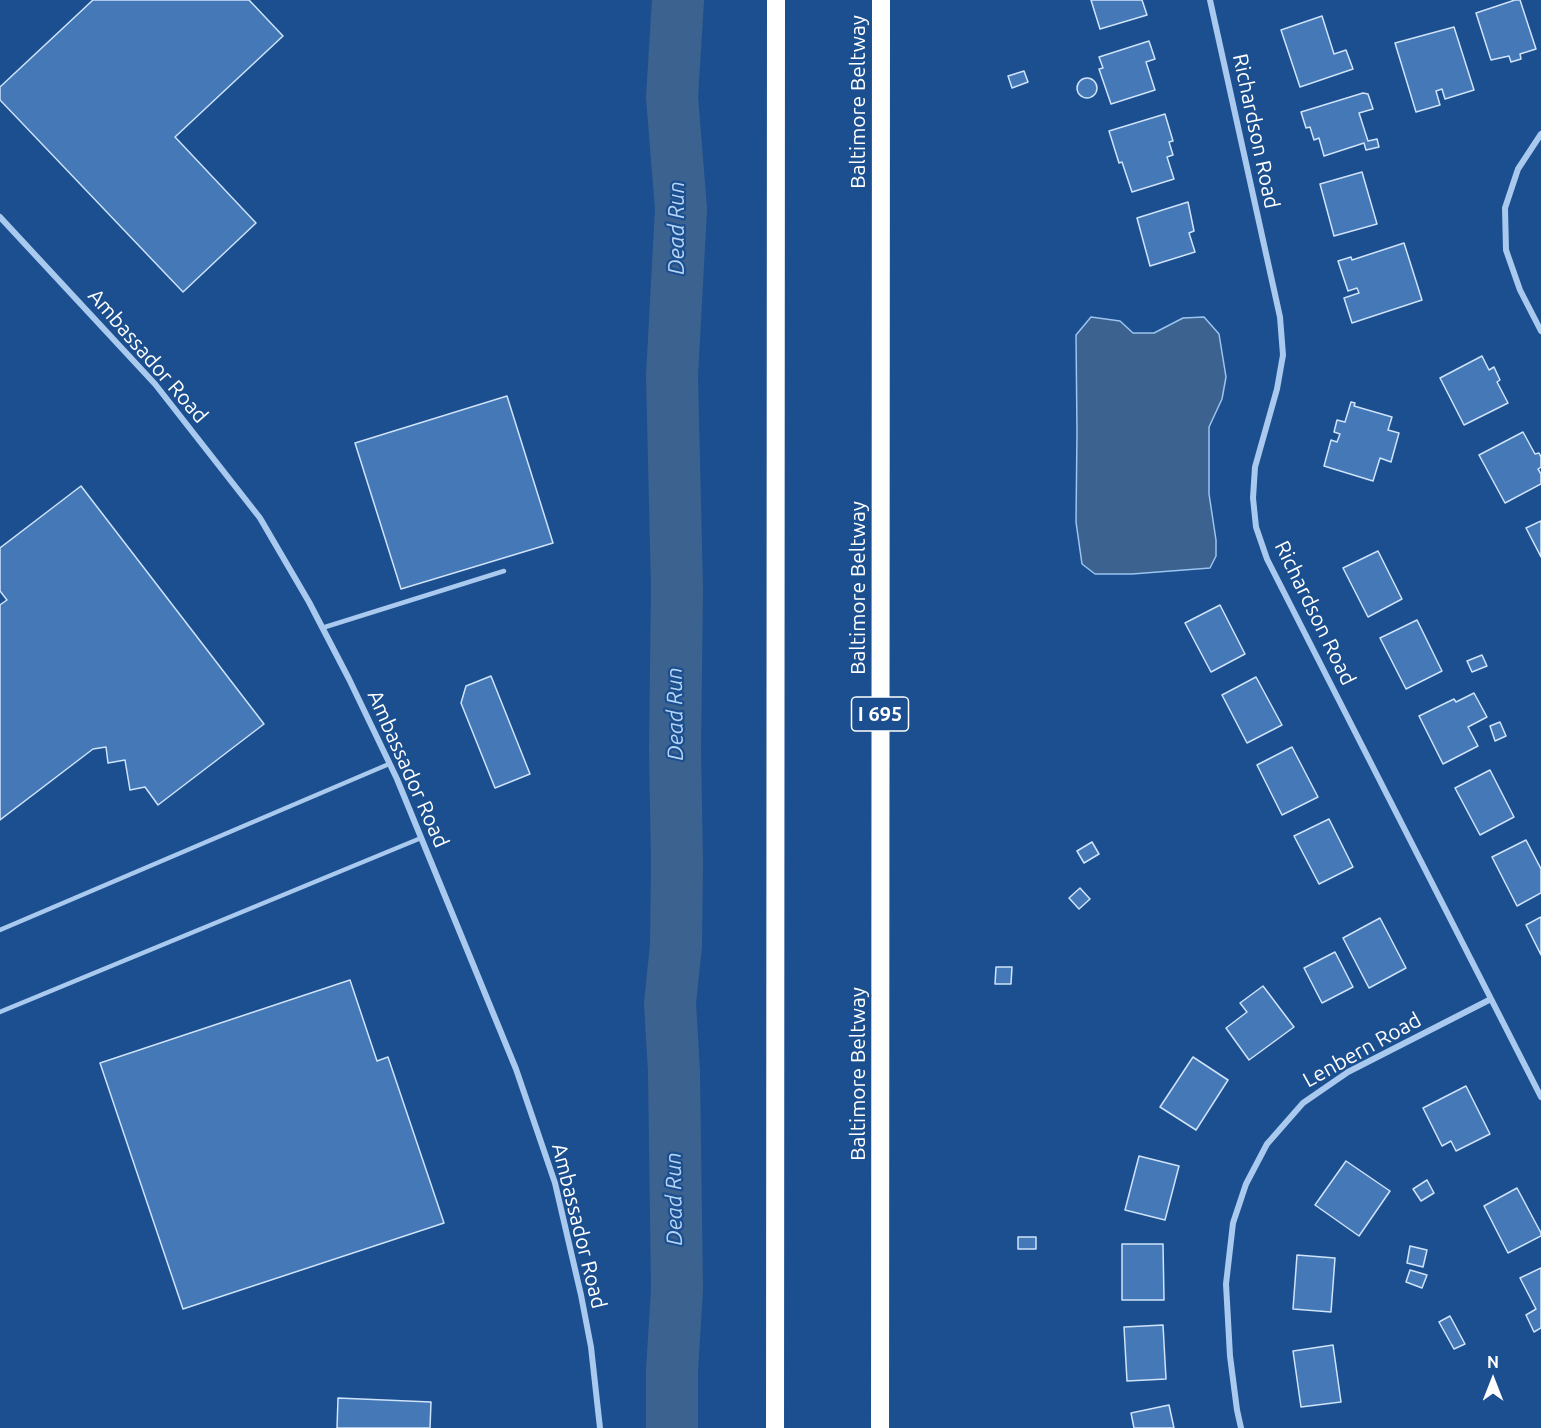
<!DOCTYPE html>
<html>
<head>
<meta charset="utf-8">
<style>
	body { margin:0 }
	#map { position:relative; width:1541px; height:1428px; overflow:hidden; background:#1b4f8f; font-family:Ubuntu,sans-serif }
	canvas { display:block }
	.north { position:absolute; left:1463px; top:1350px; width:60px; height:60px; -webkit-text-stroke:4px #1b4f8f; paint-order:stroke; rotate:0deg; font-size:16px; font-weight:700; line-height:24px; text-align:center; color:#fff }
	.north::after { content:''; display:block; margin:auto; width:21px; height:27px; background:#fff; clip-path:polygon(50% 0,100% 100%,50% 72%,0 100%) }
</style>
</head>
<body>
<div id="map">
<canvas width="1541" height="1428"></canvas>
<div class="north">N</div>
</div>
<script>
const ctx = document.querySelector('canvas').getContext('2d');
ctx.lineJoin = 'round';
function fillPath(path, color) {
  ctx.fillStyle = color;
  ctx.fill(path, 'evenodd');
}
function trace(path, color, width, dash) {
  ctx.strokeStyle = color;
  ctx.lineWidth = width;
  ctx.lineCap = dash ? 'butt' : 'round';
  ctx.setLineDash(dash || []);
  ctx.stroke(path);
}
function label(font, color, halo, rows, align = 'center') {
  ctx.font = font + ' Ubuntu,sans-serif';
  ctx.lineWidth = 4.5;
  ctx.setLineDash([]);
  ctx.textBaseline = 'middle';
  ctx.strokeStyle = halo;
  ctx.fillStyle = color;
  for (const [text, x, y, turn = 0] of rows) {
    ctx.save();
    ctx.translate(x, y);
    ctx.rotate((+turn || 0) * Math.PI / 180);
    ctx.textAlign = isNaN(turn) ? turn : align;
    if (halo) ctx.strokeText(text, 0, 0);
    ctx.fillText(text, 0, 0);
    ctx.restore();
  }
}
const water = new Path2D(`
	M1091 317 1120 321 1133 333H1154L1183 318 1204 317 1219 334 1226 377 1222 399 1209 427V494L1216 540V556L1210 568 1132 574H1095L1082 564 1076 522 1077 432 1076 335Z`);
const river = new Path2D(`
	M672 1428V1371L677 1289 674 1072 670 1003 676 946 677 864 675 749 677 588 672 376 681 209 672 97 678 0`);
const building = new Path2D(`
	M93 0H249L283 36 175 137 256 223 183 292 0 100V87Z
	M1091 0H1142L1147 15 1100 29Z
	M1515 0H1520L1536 49 1520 54 1521 59 1511 62 1509 56 1491 60 1476 13Z
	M1322 16 1334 54 1346 50 1353 69 1300 87 1281 30Z
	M1454 27 1474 90 1445 99 1442 89 1436 91 1440 105 1416 112 1395 43Z
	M1149 41 1155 59 1146 62 1155 90 1111 104 1099 69 1103 68 1099 57Z
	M1024 71 1028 82 1012 88 1008 76Z
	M1077 88a10 10 0 1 1 20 0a10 10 0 1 1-20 0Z
	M1363 93 1368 94 1373 109 1359 113 1368 141 1377 139 1379 147 1366 150 1364 143 1324 156 1319 138 1314 140 1310 127 1306 128 1301 112Z
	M1165 114 1173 141 1169 142 1173 155 1167 157 1174 179 1132 192 1122 162 1119 163 1109 131Z
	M1362 172 1377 224 1334 236 1320 184Z
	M1188 202 1194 231 1189 233 1195 252 1150 266 1137 218Z
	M1404 243 1422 300 1352 323 1344 298 1359 293 1357 288 1348 291 1338 261 1351 257 1352 260Z
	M1482 356 1489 370 1494 367 1500 380 1497 382 1508 403 1464 425 1440 378Z
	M507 396 553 543 401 589 355 443Z
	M1351 402 1355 403 1354 406 1392 417 1388 430 1399 433 1391 462 1380 458 1373 481 1324 466 1331 440 1337 442 1340 434 1334 432 1337 420 1345 422Z
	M1523 432 1535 454 1539 453 1541 457V467L1538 469 1541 474V484L1505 503 1479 455Z
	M81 486 264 724 158 805 145 787 130 790 125 760 108 763 106 747 93 749 0 820V605L7 600 0 591V548Z
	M1541 521V557L1526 528Z
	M1378 551 1402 599 1368 617 1343 568Z
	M1220 605 1245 654 1211 672 1185 623Z
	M1417 620 1442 671 1406 689 1380 638Z
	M1482 655 1487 666 1472 672 1467 661Z
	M491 676 530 774 495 788 461 703 466 686Z
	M1256 677 1282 725 1247 743 1222 695Z
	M1474 693 1487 717 1468 727 1478 746 1443 764 1419 716 1454 699 1456 702Z
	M1500 722 1506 736 1495 741 1490 726Z
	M1292 747 1318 797 1282 815 1257 765Z
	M1490 770 1514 817 1480 835 1455 788Z
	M1329 819 1353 867 1319 884 1294 836Z
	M1526 840 1541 869V893L1517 906 1492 857Z
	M1092 842 1099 854 1084 863 1077 851Z
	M1080 888 1090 899 1079 909 1069 898Z
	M1541 917V955L1526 925Z
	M1380 918 1406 968 1369 988 1343 938Z
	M1335 952 1353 987 1322 1003 1304 968Z
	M996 967H1012L1011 984H995Z
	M350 980 377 1061 388 1057 444 1223 183 1309 100 1063Z
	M1263 986 1294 1027 1249 1060 1226 1028 1247 1012 1240 1003Z
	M1193 1057 1228 1080 1196 1130 1160 1107Z
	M1466 1086 1490 1134 1456 1151 1451 1141 1442 1146 1423 1108Z
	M1139 1156 1179 1166 1165 1220 1125 1210Z
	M1346 1161 1390 1191 1359 1236 1315 1205Z
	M1427 1180 1434 1193 1421 1201 1413 1189Z
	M1517 1188 1541 1233V1236L1508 1253 1484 1206Z
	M1018 1237H1036V1249H1018Z
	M1122 1244H1163L1164 1300H1122Z
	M1410 1246 1427 1250 1423 1267 1407 1263Z
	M1297 1255 1335 1258 1331 1312 1293 1309Z
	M1541 1268V1328L1534 1332 1526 1315 1536 1309 1520 1278Z
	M1410 1270 1427 1275 1422 1288 1406 1282Z
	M1450 1316 1465 1344 1454 1349 1439 1322Z
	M1163 1325 1166 1379 1127 1381 1124 1327Z
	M1333 1345 1341 1402 1301 1407 1293 1351Z
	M338 1398 431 1402 430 1428H337Z
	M1169 1405 1174 1428H1134L1131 1413Z`);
const lane = new Path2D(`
	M322 628 504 571
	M0 930 389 764
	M0 1012 421 838`);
const street = new Path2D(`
	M1210 0 1280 317 1283 355 1277 389 1255 467 1253 498 1256 527 1267 559 1541 1097
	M1541 134 1518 169 1505 208 1506 250 1520 290 1541 331
	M0 217 155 384 260 518 309 602 349 679 397 779 516 1069 555 1183 581 1295 591 1347 600 1428
	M1241 1428 1237 1410 1230 1356 1226 1284 1233 1223 1246 1184 1267 1144 1303 1103 1348 1072 1491 999`);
const highway = new Path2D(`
	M775 1428 776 0
	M880 1428 881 0`);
const shields = [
	[880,714,57]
];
const shieldNames = [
	["I 695",880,714]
];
const streetNames = [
	["Baltimore Beltway",858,102,-90],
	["Richardson Road",1256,131,78],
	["Ambassador Road",148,356,49],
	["Baltimore Beltway",858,588,-90],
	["Richardson Road",1315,613,64],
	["Ambassador Road",408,769,66],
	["Lenbern Road",1362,1050,-29],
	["Baltimore Beltway",858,1074,-90],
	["Ambassador Road",579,1226,76]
];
const waterNames = [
	["Dead Run",677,228,-90],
	["Dead Run",675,714,-91],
	["Dead Run",674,1199,-91]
];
fillPath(water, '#3c6290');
trace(water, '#9cc4f0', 1.5);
trace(river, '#3c6290', 52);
fillPath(building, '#4478b7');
trace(building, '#cfe3fa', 1.5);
trace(lane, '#a9c9ee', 4.5);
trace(street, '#a9c9ee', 6);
trace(highway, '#fff', 18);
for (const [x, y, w] of shields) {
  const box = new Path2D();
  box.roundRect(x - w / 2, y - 17, w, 34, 4.5);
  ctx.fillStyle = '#1b4f8f';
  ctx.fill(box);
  trace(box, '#fff', 1.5);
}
label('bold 20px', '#fff', null, shieldNames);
label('21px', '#fff', '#1b4f8f', streetNames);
label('italic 22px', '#b5d3f5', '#1b4f8f', waterNames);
</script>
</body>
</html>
